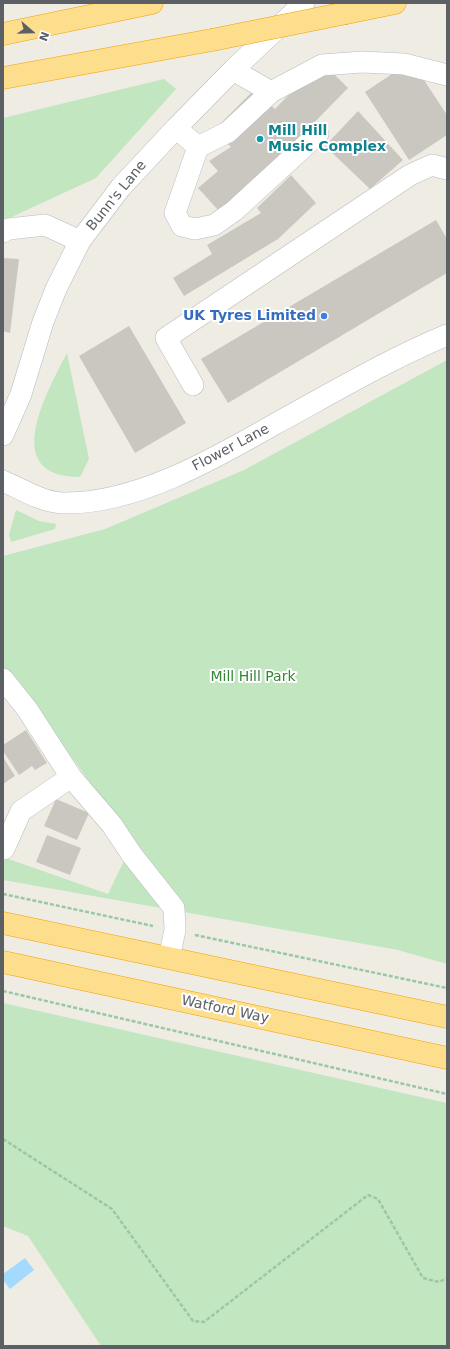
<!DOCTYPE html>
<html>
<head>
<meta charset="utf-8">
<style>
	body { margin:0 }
	#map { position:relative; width:450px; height:1349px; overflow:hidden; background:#efece4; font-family:"DejaVu Sans",sans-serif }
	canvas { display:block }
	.frame { position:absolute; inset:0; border:4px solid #5c6065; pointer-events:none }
	.north { position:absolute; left:12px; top:12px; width:40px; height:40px; -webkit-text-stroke:3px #fff; paint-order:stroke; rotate:110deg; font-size:11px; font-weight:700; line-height:16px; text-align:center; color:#5c6065 }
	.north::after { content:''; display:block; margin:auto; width:14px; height:18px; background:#5c6065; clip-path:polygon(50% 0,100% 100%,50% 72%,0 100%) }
</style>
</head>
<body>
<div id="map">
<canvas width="450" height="1349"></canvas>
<div class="frame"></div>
<div class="north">N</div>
</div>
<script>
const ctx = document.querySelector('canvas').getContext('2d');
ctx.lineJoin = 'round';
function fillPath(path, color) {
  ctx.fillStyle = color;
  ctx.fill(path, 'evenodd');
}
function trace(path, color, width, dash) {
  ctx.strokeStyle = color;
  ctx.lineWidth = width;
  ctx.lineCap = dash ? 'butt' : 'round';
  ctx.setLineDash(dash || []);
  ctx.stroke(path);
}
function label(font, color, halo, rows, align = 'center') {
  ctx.font = font + ' "DejaVu Sans",sans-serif';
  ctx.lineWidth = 4;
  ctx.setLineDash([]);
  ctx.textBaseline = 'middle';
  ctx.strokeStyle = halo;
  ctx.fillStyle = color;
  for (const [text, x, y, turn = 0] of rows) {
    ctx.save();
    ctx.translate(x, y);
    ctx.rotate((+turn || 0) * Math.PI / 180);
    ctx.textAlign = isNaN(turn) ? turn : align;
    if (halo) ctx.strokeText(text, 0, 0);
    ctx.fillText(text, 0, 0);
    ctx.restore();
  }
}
const green = new Path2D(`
	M164 79 176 89 96 178 3 221V118Z
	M67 353 89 459 80 477C0 477 45 395 67 353Z
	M447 360V964L398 950 3 880V857L108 894 133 842 26 694 3 667V556L105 529 244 470Z
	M16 510 39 521 56 524 55 529 11 542 9 534Z
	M3 1003 447 1103V1346H101L28 1236 3 1226Z`);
const water = new Path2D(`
	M25 1258 34 1270 10 1289 3 1280V1274Z`);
const building = new Path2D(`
	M330 70 348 88 251 187 219 211 198 188 218 171 209 161 231 147 214 130 254 90 275 109 309 74Z
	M395 72 422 77 447 115V135L409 160 365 92Z
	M358 111 403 160 370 189 325 146Z
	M291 175 316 203 278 239 184 296 173 278 212 254 207 245 261 213 257 208Z
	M436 220 447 239V273L228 403 201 359Z
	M3 258 19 259 10 333 3 331Z
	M129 326 186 423 135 453 79 356Z
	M26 730 47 763 35 770 32 766 19 775 3 751V745Z
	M3 757 15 776 3 784Z
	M56 799 89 813 77 840 44 826Z
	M47 835 81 848 70 875 36 862Z`);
const path = new Path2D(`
	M3 894 153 926
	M195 935 447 988
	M3 991 447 1094
	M3 1139 112 1209 193 1321 204 1322 368 1195 378 1199 423 1278 439 1282 447 1278`);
const minor = new Path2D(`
	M271 92 322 65 362 62 404 64 447 75
	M176 128 198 147 175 213 182 226 195 229 214 225 234 211 318 134
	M198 147 228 132 271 92 233 70
	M3 232 9 229 45 225 80 241
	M193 385 166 338 410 175 432 165 447 169
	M3 435 21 394 43 322 56 289 80 241 121 187 176 128 233 70 304 3
	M3 481C21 489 42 502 62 503 134 505 214 459 275 424 332 393 387 360 447 335
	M3 679 27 709 71 777
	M4 849 21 811 71 777 112 825 132 855 174 908 175 930 169 958`);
const highway = new Path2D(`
	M346 13 395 3
	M3 34 152 3
	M3 78 212 40
	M3 923 447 1017
	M3 962 447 1058`);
const highwayBridge = new Path2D(`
	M212 40 346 13`);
const markers = [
	[260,139,4,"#0f9aa8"],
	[324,316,4,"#3f7fe0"]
];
const cultureNames = [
	["Mill Hill",268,131],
	["Music Complex",268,147]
];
const streetNames = [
	["Bunn's Lane",117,196,-51],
	["Flower Lane",231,448,-28],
	["Watford Way",225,1010,12]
];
const shopNames = [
	["UK Tyres Limited",316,316]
];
const parkNames = [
	["Mill Hill Park",253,677]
];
fillPath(green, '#c2e6c0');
fillPath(water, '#a4daff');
fillPath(building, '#cac7c1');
trace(minor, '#b7babe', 22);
trace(highway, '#f3a000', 23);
trace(path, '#9ac7a6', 2.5, [4, 2]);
trace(minor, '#fff', 21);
trace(highway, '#fdde8d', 22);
trace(highwayBridge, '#f3a000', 23, []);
trace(highwayBridge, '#fdde8d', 22);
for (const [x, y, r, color] of markers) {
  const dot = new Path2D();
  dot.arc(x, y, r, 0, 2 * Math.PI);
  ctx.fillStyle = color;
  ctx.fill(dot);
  trace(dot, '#fff', 1.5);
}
label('bold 14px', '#0d838f', '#fff', cultureNames, 'left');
label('14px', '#5c6065', '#fff', streetNames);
label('bold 14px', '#366cbe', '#fff', shopNames, 'right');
label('14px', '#348436', '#fff', parkNames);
</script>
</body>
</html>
